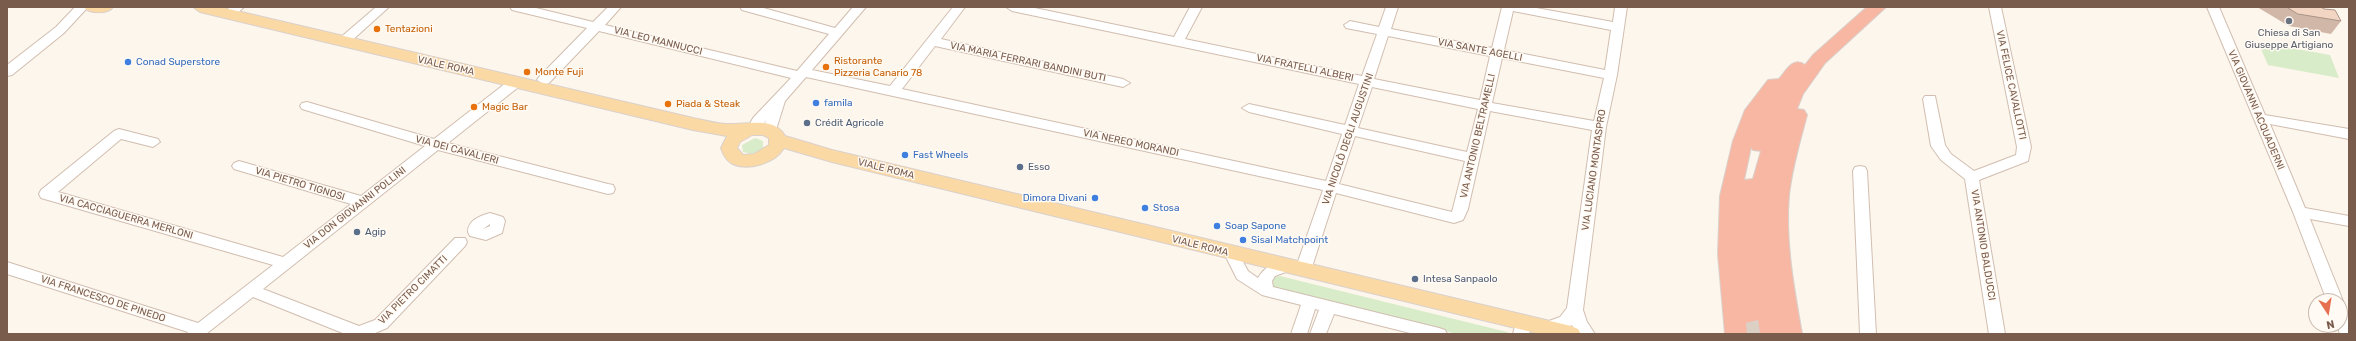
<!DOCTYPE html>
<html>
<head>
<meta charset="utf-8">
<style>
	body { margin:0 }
	#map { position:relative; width:2356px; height:341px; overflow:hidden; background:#fdf6ec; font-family:Rubik,sans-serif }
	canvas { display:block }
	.frame { position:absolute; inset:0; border:8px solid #7a5c4d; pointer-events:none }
	.north { position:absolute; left:2308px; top:293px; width:40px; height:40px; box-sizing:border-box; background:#fffaf3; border:1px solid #cabbb1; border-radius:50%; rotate:168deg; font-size:11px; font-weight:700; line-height:16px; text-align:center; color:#7a5c4d }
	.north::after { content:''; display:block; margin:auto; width:14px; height:18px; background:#e76f51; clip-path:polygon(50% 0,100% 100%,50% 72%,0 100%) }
</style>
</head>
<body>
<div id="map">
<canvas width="2356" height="341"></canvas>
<div class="frame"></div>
<div class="north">N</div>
</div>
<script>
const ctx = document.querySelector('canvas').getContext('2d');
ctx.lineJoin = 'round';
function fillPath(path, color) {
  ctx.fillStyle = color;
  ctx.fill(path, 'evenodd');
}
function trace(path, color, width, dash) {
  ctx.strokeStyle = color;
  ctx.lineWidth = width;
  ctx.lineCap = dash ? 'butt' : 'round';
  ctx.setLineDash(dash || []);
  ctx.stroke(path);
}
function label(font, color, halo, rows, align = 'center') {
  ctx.font = font + ' Rubik,sans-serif';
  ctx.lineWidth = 3;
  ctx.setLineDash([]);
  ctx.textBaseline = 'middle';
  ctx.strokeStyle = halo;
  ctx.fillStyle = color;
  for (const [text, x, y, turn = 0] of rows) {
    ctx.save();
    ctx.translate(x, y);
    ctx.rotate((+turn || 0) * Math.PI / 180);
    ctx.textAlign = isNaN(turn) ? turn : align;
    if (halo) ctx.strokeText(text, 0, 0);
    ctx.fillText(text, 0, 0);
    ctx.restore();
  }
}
const green = new Path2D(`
	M2258 42 2330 55 2339 78 2268 65Z
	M755 138 763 141V149L753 154 743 152 742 145Z
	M1280 276 1507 332 1510 334H1457L1277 290 1272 287 1270 281 1274 277Z`);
const highwayTunnel = new Path2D(`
	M1749 315 1751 334`);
const minor = new Path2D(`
	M75 7H88L64 33 12 75 7 76V65L56 27Z
	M230 7H244L233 17H225L223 14Z
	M376 7H389L348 44H340L338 41 340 38Z
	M510 7H532L593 22 608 7H621L605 25 797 71 829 34 742 10 740 7H760L835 28 853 7H866L812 70 890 86 953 7H965L941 39 1123 79 1130 83 1123 87 935 46 902 89 1326 181 1342 134 1249 112 1242 108 1249 104 1345 125 1359 84 1012 11 1006 7H1030L1174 37 1190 7H1202L1185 39 1362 76 1377 34 1346 28 1344 25 1350 21 1379 27 1386 7H1398L1391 29 1492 48 1502 7H1531L1613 22 1615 7H1627L1617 75 1606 127 1583 310 1587 322 1595 334H1578L1572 325 1548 334 1541 332 1539 328 1541 324 1560 317 1567 308 1592 130 1490 111 1468 209 1463 220 1454 223 1336 193 1311 270 1308 274 1303 276 1298 274 1295 270 1323 190 806 77 785 101 775 133H765L763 130 766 120 759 132 754 134 747 129 753 118 791 78 599 31 549 83 544 84 537 80 539 77 587 28 512 10ZM1513 11 1611 30 1605 70 1504 50ZM1388 36 1490 56 1480 100 1374 79ZM1502 58 1604 78 1594 121 1492 103ZM1372 87 1478 109 1467 152 1358 128ZM1355 136 1465 161 1452 212 1339 184Z
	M1989 7H2001L2031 147 2028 161 1979 180 2005 334H1989L1965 179 1941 160 1931 146 1923 99 1925 96H1935L1945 145 1951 154 1974 171 2016 155 2017 147Z
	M2207 7H2219L2265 115 2349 129V139L2270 124 2305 208 2349 216V226L2310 219 2343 301 2340 305V301H2327L2293 212Z
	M516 78 521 79 523 82 521 85 448 143 608 184 613 185 615 189 613 193 608 194 438 150 263 289 359 326 375 320 455 238H465L467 242 465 246 387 328 373 334H345L253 297 206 334H187L188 332 7 274V262L198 323 273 265 41 198 39 194 41 190 114 131 119 129 158 139 160 142 153 147 121 139 58 192 283 257 351 204 234 169 232 166 234 163 239 161 361 196 425 146 302 109 300 106 302 103 307 102 434 139 511 79Z
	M1860 166 1865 167 1867 171 1876 334H1860L1853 171 1855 167Z
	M490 213 503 217 505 221 502 233 486 240 470 236 468 232C468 220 480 216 490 213ZM490 224V226L483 229Z
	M1231 247 1236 249 1248 271 1258 278C1264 267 1279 258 1291 262L1294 266 1291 270 1275 276 1272 281 1273 287 1439 328 1445 330 1447 334H1414L1334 314 1326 334H1310L1319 310 1315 309 1307 334H1291L1301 305 1262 295 1237 279 1224 253 1226 249Z
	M2340 307 2345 309 2349 316V334H2340L2337 325H2340Z
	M1523 317 1529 319 1531 323 1529 334H1513L1517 319Z`);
const major = new Path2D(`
	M84 7H113C109 14 88 14 84 7Z
	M193 7H220L693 118C704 120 716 124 727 124 745 125 775 116 785 136L832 150 1571 326 1578 329 1581 334H1540L832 162 784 148C775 163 748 172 731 163 726 160 723 154 721 148L727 136 693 130 200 12ZM752 135H763L769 138V145L754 154 743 155 737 148 740 142Z`);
const highway = new Path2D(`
	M1867 7H1886L1825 63 1803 94 1797 109 1804 110 1807 115C1800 141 1792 168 1789 195 1785 242 1794 288 1802 334H1760L1758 320 1746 323 1747 334H1725L1718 254 1720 196 1733 141 1745 110 1768 80 1779 79C1786 71 1793 56 1805 65L1813 55ZM1751 147 1753 150 1761 151 1753 179 1744 180Z`);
const wall = new Path2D(`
	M2257 7H2321L2341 21 2331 34 2289 26Z`);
const building = new Path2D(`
	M2287 7H2321L2324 9 2335 10 2341 21 2298 14Z`);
const markers = [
	[2289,21,4,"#6b7280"],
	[377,29,4,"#e8710a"],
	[128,62,4,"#3f7fe0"],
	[826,67,4,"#e8710a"],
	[527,72,4,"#e8710a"],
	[816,103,4,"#3f7fe0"],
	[668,104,4,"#e8710a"],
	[474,107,4,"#e8710a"],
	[807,123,4,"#5c6f8a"],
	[905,155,4,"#3f7fe0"],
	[1020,167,4,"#5c6f8a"],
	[1095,198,4,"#3f7fe0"],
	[1145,208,4,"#3f7fe0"],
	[1217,226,4,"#3f7fe0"],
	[357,232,4,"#5c6f8a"],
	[1243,240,4,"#3f7fe0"],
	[1415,279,4,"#5c6f8a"]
];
const foodNames = [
	["Tentazioni",385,29],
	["Ristorante",834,61],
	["Pizzeria Canario 78",834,73],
	["Monte Fuji",535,72],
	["Piada & Steak",676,104],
	["Magic Bar",482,107]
];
const worshipNames = [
	["Chiesa di San",2289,33],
	["Giuseppe Artigiano",2289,45]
];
const streetNames = [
	["VIA LEO MANNUCCI",658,41,14],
	["VIA SANTE AGELLI",1480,50,11],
	["VIA MARIA FERRARI BANDINI BUTI",1028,62,12],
	["VIALE ROMA",446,66,13],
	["VIA FRATELLI ALBERI",1305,68,12],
	["VIA FELICE CAVALLOTTI",2011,85,78],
	["VIA GIOVANNI ACQUADERNI",2256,110,67],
	["VIA ANTONIO BELTRAMELLI",1478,136,-77],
	["VIA NICOLÒ DEGLI AUGUSTINI",1348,139,-71],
	["VIA NEREO MORANDI",1131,143,12],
	["VIA DEI CAVALIERI",457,150,15],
	["VIALE ROMA",886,169,14],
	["VIA LUCIANO MONTASPRO",1594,170,-82],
	["VIA PIETRO TIGNOSI",300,184,17],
	["VIA DON GIOVANNI POLLINI",355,208,-38],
	["VIA CACCIAGUERRA MERLONI",126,217,16],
	["VIA ANTONIO BALDUCCI",1983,245,81],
	["VIALE ROMA",1200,246,14],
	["VIA PIETRO CIMATTI",413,290,-45],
	["VIA FRANCESCO DE PINEDO",103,299,18]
];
const shopNames = [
	["Conad Superstore",136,62],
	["famila",824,103],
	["Fast Wheels",913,155],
	["Dimora Divani",1087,198,"right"],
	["Stosa",1153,208],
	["Soap Sapone",1225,226],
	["Sisal Matchpoint",1251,240]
];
const serviceNames = [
	["Crédit Agricole",815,123],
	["Esso",1028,167],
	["Agip",365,232],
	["Intesa Sanpaolo",1423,279]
];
fillPath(green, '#d8ecc9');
trace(highwayTunnel, '#dcd0c4', 20, [20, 10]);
trace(minor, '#d1beb0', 2);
trace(major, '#dad1cd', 2);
trace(highway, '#dad1cd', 2);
fillPath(minor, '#fff');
fillPath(major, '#fbd9a5');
fillPath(highway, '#f7b7a3');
fillPath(wall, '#d1b7a8');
fillPath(building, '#f3d5c3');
trace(building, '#aa9588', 1);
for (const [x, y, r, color] of markers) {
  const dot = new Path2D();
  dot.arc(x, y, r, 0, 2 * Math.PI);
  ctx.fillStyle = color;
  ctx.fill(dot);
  trace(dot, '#fffaf3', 1.5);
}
label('10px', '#c56008', '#fffaf3', foodNames, 'left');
label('10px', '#5b616d', '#fffaf3', worshipNames);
label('10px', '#7a5c4d', '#fffaf3', streetNames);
label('10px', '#366cbe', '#fffaf3', shopNames, 'left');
label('10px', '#4e5e75', '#fffaf3', serviceNames, 'left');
</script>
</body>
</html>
